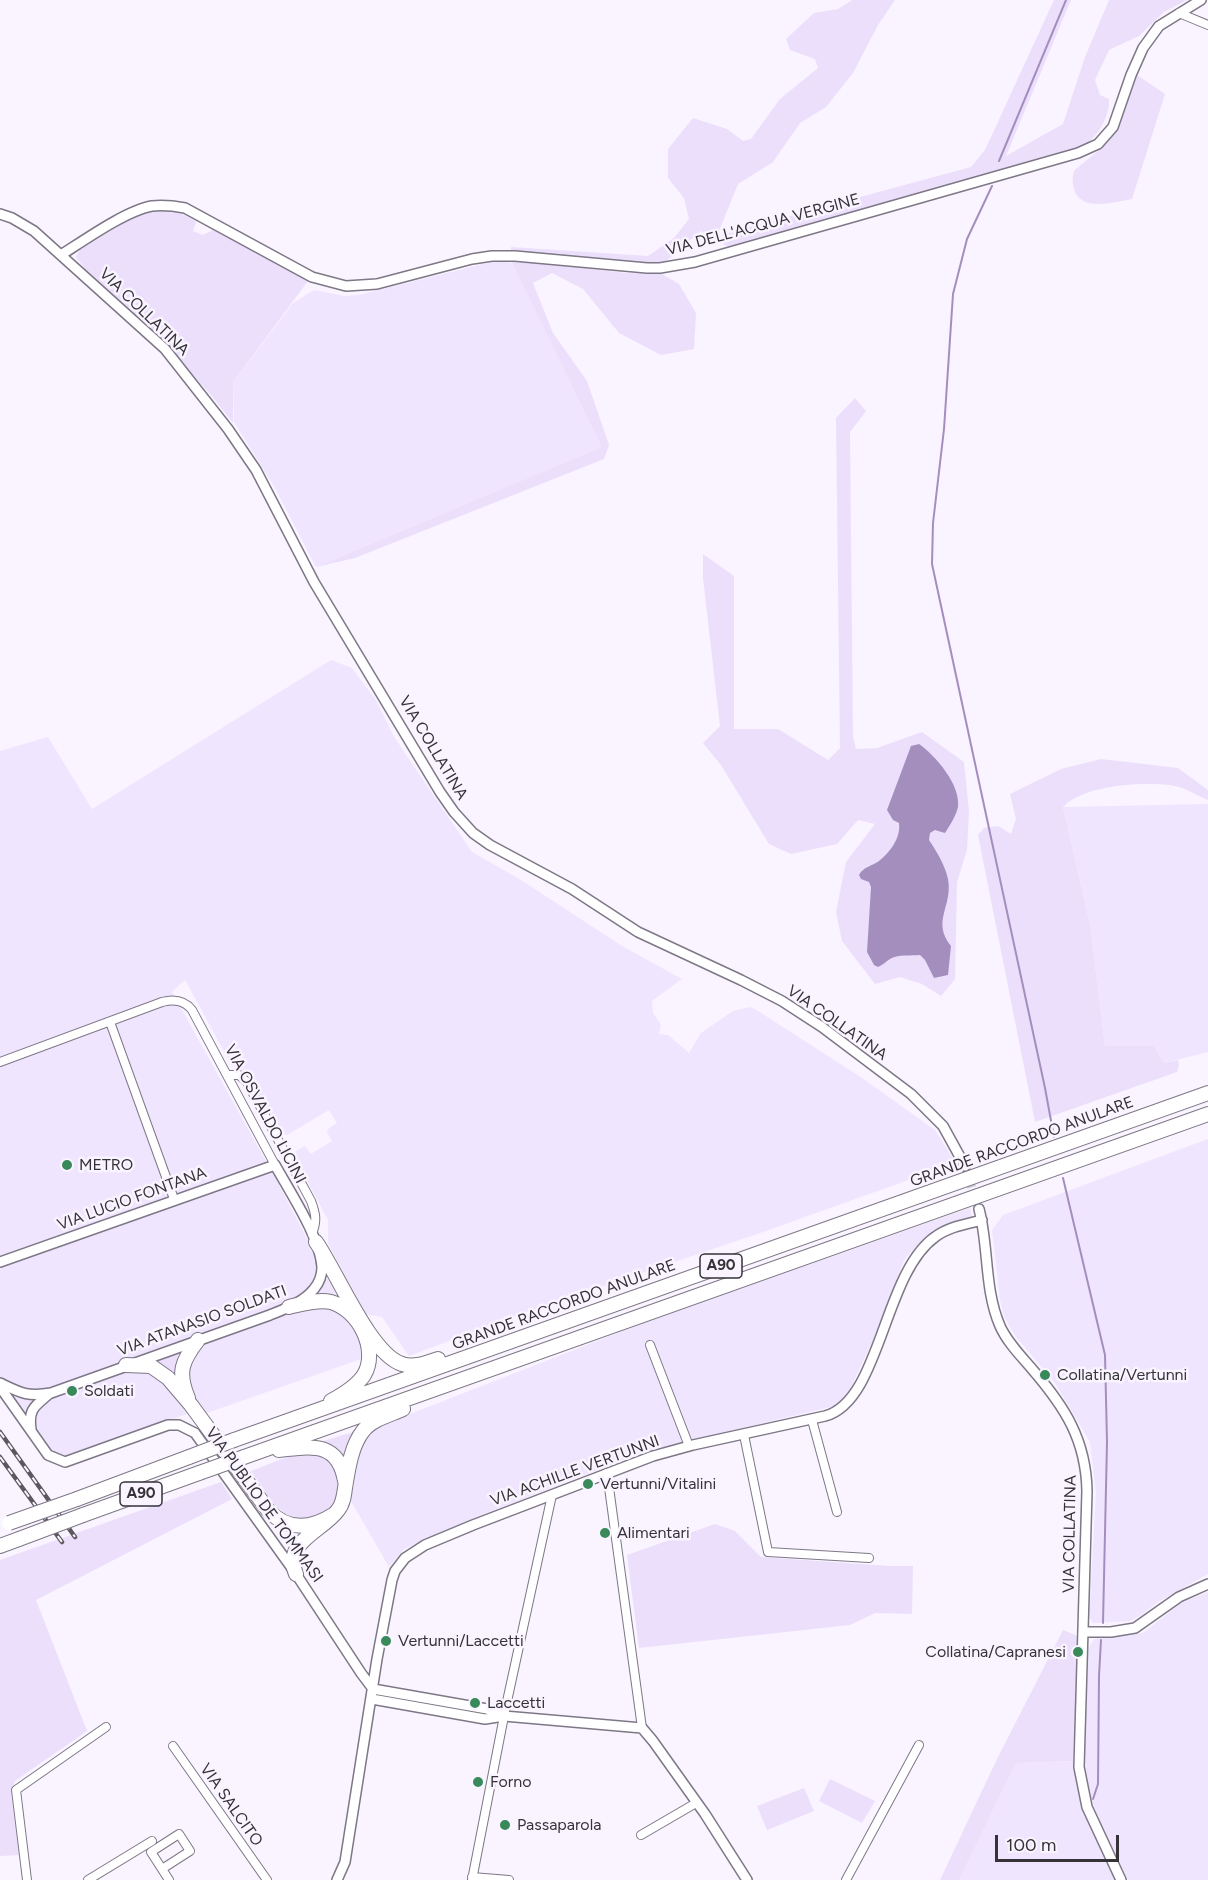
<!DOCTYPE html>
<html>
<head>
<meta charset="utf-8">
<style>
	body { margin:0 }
	#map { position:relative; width:1208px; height:1880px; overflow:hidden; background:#f9f4ff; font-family:Figtree,sans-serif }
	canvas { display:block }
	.scale { position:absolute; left:995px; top:1835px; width:124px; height:27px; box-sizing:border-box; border:3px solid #353238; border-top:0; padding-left:8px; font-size:18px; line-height:21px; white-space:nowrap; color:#353238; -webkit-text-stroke:4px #f9f4ff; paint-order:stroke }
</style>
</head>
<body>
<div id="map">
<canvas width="1208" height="1880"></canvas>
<div class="scale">100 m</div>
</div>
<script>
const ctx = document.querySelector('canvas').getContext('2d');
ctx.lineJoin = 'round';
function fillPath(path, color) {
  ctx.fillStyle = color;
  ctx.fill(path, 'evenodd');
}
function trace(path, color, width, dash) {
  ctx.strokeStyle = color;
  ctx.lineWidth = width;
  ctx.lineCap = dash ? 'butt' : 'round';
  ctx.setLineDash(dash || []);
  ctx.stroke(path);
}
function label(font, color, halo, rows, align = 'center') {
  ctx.font = font + ' Figtree,sans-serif';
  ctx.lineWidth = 5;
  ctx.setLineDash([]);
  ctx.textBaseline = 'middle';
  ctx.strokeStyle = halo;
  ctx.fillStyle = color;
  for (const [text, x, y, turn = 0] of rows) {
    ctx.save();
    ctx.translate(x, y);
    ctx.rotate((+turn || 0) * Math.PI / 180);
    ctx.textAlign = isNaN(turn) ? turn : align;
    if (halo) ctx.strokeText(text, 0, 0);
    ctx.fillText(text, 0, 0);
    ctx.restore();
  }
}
const built = new Path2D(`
	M503 261 512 263 603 447 316 567 275 488 234 422 233 382 293 303 314 290 344 296 359 295 483 264Z
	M331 660 352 668 376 700 394 737 472 852 521 880 622 946 682 979 652 1001 653 1013 661 1025 659 1034 668 1035 689 1053 701 1033 733 1011 750 1007 758 1011 862 1078 935 1130 956 1163 763 1232 524 1313 409 1356 382 1317 366 1314 328 1244V1220L295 1158 296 1151 305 1146 311 1154 332 1141 327 1133 328 1129 337 1123 329 1110 287 1135 281 1133 250 1076 231 1064 185 980 172 992 277 1181 314 1252 361 1343V1359L207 1413 187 1414 74 1455 63 1456 53 1451 43 1440 0 1378V751L48 737 92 809Z
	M1208 804V1052L1164 1063 1154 1046H1105L1090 924 1063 807Z
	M1208 1139V1574L1158 1602 1140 1616 1130 1621 1093 1623 1089 1617 1096 1494 1090 1442 1055 1383 1016 1337 1004 1317 1000 1300 992 1230 1003 1215Z
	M970 1208 972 1216 945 1224 923 1239 904 1260 881 1323 851 1387 838 1405 644 1452 481 1515 404 1549 389 1567 351 1501 360 1444 374 1428 651 1320Z
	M1208 1592V1880H1128L1100 1823 1086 1786 1085 1750 1088 1649 1094 1639 1143 1633 1181 1603Z
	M1073 1761 1077 1785 1084 1812 1116 1880H959L1016 1763Z`);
const green = new Path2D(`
	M852 0H895L878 25 853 73 826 107 800 123 773 162 738 184 719 231 710 237 701 231 665 262 633 265 511 251V247L648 256 674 238 689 219 684 198 668 178V149L693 118 727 129 743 141 751 139 780 99 818 68 815 59 790 50 786 39 814 13 838 9Z
	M1054 0H1071L1006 156 1063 124 1085 57 1109 0H1187L1164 12 1139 36 1109 50 1095 80 1100 95 1109 99C1110 117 1097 139 1080 148 1055 162 1017 165 988 173 902 198 815 223 728 247L723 244V237L731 232 971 167 985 150Z
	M1134 73 1165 94 1132 199C1113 202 1078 214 1073 185 1072 181 1073 175 1074 171 1085 160 1100 152 1109 139 1123 120 1128 95 1134 73Z
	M154 209C170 210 183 212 196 222L193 231 203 235 213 230 308 281 233 382V423L211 395 165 344 91 277 76 257 81 247 140 214Z
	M514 260 626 273 662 274 679 284 696 313 694 349 661 355 619 333 583 289 552 273 533 283 553 333 587 381 609 445 604 459 355 558 316 567 602 447 512 263Z
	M855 398 866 411 850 432 853 736 856 749 877 748 922 732 964 762 969 811 967 850 957 882 955 979 941 996 922 984 900 977 875 984 842 941 836 912 846 862 875 824 858 820 837 844 791 854 769 844 721 765 703 743 720 726 703 578V554L734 576V729H778L828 760 840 748 836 418Z
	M1101 759 1178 768 1208 790V800C1196 795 1182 786 1169 785 1140 782 1084 785 1063 807L1090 924 1105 1046H1154L1164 1063 1178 1060 1179 1066 1177 1072 1035 1122 978 835 984 828 998 826 1011 834 1016 819 1010 794 1061 769Z
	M185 1351 178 1381 157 1361Z
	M353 1432 346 1447 344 1459 320 1442Z
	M300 1452C307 1453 317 1452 323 1455 326 1457 328 1460 330 1462 360 1492 318 1535 283 1512 270 1503 261 1484 251 1471Z
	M221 1482 232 1499 36 1600 87 1731 15 1781 11 1793 19 1855 0 1856V1560Z
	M715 1524 735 1531 761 1557 889 1566H913L912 1614 875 1613 850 1625 639 1648 627 1555Z
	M1063 1630 1078 1636 1073 1761 1016 1763 959 1880H940L997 1759Z
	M830 1779 875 1801 862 1823 819 1801Z
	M804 1788 814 1811 767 1830 757 1806Z`);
const water = new Path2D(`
	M919 744C935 755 961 785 958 807 956 816 950 825 945 833L935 830 930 833 929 840C937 852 945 865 948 879 953 907 931 921 951 946L948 975 934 978 925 960 920 955C912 956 897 954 890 959 885 962 883 965 878 967L874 965 867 952 871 887 869 882 861 879 859 875C863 867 872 866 879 861 890 852 901 838 899 823L893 820 887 810 911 746Z`);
const stream = new Path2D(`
	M999 161 1066 0
	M992 186 967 239 953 294 944 429 933 523 932 564 1045 1088 1054 1137
	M1063 1178 1105 1355 1107 1442 1103 1623
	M1093 1799 1098 1784 1099 1676 1101 1640`);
const tertiaryTunnel = new Path2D(`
	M965 1166 976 1201`);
const minor = new Path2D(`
	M1179 13 1208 25
	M110 1022 174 1199
	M0 1062 162 1002C174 999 184 1000 192 1010L275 1165
	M227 1075H239L247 1082 311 1201C316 1214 317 1221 312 1234
	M650 1345 689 1446
	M812 1420 837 1512
	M744 1435 768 1552 869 1558
	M607 1473 642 1728
	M173 1746 267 1880
	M641 1835 696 1803
	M162 1869 190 1851 179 1834 151 1852 169 1880
	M472 1877 509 1880
	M27 1880 16 1790 106 1727
	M88 1880 152 1841
	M472 1880 506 1706 552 1495
	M846 1880 919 1745`);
const tertiary = new Path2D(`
	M0 214 12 218 34 231 165 349 228 429 256 470 314 582 440 792 454 812 473 833 490 845 572 889 638 932 741 980 782 1001 822 1027 911 1094 943 1126 965 1166
	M61 255C83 241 127 210 152 206 163 205 174 206 185 208L312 277 346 286 377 284 472 259 492 256H515L647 268H660L695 262 1078 153 1098 144 1113 127 1131 75 1143 48 1159 26 1201 0
	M979 1209C989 1247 984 1289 1000 1326 1007 1342 1021 1356 1032 1369 1065 1407 1086 1440 1087 1491L1079 1767 1087 1807 1121 1880
	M0 1262 275 1165C290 1192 320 1237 322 1267 322 1275 319 1283 314 1289 304 1302 285 1309 270 1315L51 1393C27 1397 21 1393 0 1383
	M0 1387 48 1455 65 1462 168 1425H179L195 1433 296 1574 361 1673 373 1689
	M31 1429C28 1409 35 1406 49 1394
	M1083 1632H1111L1135 1628 1179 1597 1208 1584
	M373 1689 487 1709 502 1715
	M372 1699 485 1719 504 1716 642 1728 653 1741 705 1814 747 1880
	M337 1880 345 1862 377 1659 392 1580 395 1571 405 1558 425 1545 473 1525 653 1456 693 1445 825 1416C881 1401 883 1274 935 1237 948 1227 966 1224 982 1220`);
const motorway = new Path2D(`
	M316 1242C337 1272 370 1354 402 1364 413 1368 427 1363 438 1359
	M289 1307C302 1304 318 1299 331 1302 359 1310 379 1350 364 1375 357 1386 342 1395 331 1401
	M126 1365 151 1366 168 1378 191 1405 268 1510C287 1531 311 1529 333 1515
	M188 1398C177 1372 182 1361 198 1340
	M234 1440 1208 1093
	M279 1450C310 1447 338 1440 345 1481
	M244 1457 1208 1114
	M77 1499 189 1457
	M83 1515 199 1473
	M0 1546 19 1539
	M296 1574C282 1542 323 1531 338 1510 343 1504 344 1496 345 1488 348 1470 351 1446 363 1431 372 1419 390 1415 403 1409`);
const rail = new Path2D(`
	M0 1432 75 1537
	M0 1457 62 1542`);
const motorwayBridge = new Path2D(`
	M189 1457 234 1440
	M199 1473 244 1457
	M9 1523 77 1499
	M19 1539 83 1515`);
const markers = [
	[67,1165,6,"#388a5b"],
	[1045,1375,6,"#388a5b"],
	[72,1391,6,"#388a5b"],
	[588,1484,6,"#388a5b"],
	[605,1533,6,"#388a5b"],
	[386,1641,6,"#388a5b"],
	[1078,1652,6,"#388a5b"],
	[475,1703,6,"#388a5b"],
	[478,1782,6,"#388a5b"],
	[505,1825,6,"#388a5b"]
];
const shields = [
	[721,1266,42],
	[141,1494,42]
];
const shieldNames = [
	["A90",721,1266],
	["A90",141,1494]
];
const streetNames = [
	["VIA DELL'ACQUA VERGINE",763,225,-15],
	["VIA COLLATINA",144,312,44],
	["VIA COLLATINA",433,748,59],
	["VIA COLLATINA",837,1023,35],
	["VIA OSVALDO LICINI",265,1114,62],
	["GRANDE RACCORDO ANULARE",1022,1142,-20],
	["VIA LUCIO FONTANA",132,1199,-20],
	["GRANDE RACCORDO ANULARE",564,1305,-20],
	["VIA ATANASIO SOLDATI",202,1321,-20],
	["VIA ACHILLE VERTUNNI",575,1471,-20],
	["VIA PUBLIO DE TOMMASI",264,1505,54],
	["VIA COLLATINA",1070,1534,-89],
	["VIA SALCITO",231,1805,55]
];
const poiNames = [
	["METRO",79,1165],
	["Collatina/Vertunni",1057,1375],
	["Soldati",84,1391],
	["Vertunni/Vitalini",600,1484],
	["Alimentari",617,1533],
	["Vertunni/Laccetti",398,1641],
	["Collatina/Capranesi",1066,1652,"right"],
	["Laccetti",487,1703],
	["Forno",490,1782],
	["Passaparola",517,1825]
];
fillPath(built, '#f0e5fe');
fillPath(green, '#ecdffc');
fillPath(water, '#a48ebe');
trace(stream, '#a48ebe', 2);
trace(tertiaryTunnel, '#d2cdd7', 9, [9, 4.5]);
trace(minor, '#7e7786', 10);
trace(tertiary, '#7e7786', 12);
trace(motorway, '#7e7786', 16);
trace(minor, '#fff', 8);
trace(tertiary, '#fff', 9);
trace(motorway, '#fff', 14);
trace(rail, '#5c585f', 4.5);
trace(rail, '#f9f4ff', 2, [7]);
trace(motorwayBridge, '#7e7786', 16, []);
trace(motorwayBridge, '#fff', 14);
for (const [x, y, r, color] of markers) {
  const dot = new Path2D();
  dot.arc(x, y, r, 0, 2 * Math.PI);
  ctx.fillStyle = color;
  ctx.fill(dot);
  trace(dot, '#f9f4ff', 2);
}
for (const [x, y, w] of shields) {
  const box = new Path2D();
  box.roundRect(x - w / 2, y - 12, w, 24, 4.5);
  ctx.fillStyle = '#f9f4ff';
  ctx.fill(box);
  trace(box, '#353238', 1.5);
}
label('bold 15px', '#353238', null, shieldNames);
label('16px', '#353238', '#f9f4ff', streetNames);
label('16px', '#353238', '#f9f4ff', poiNames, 'left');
</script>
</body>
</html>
